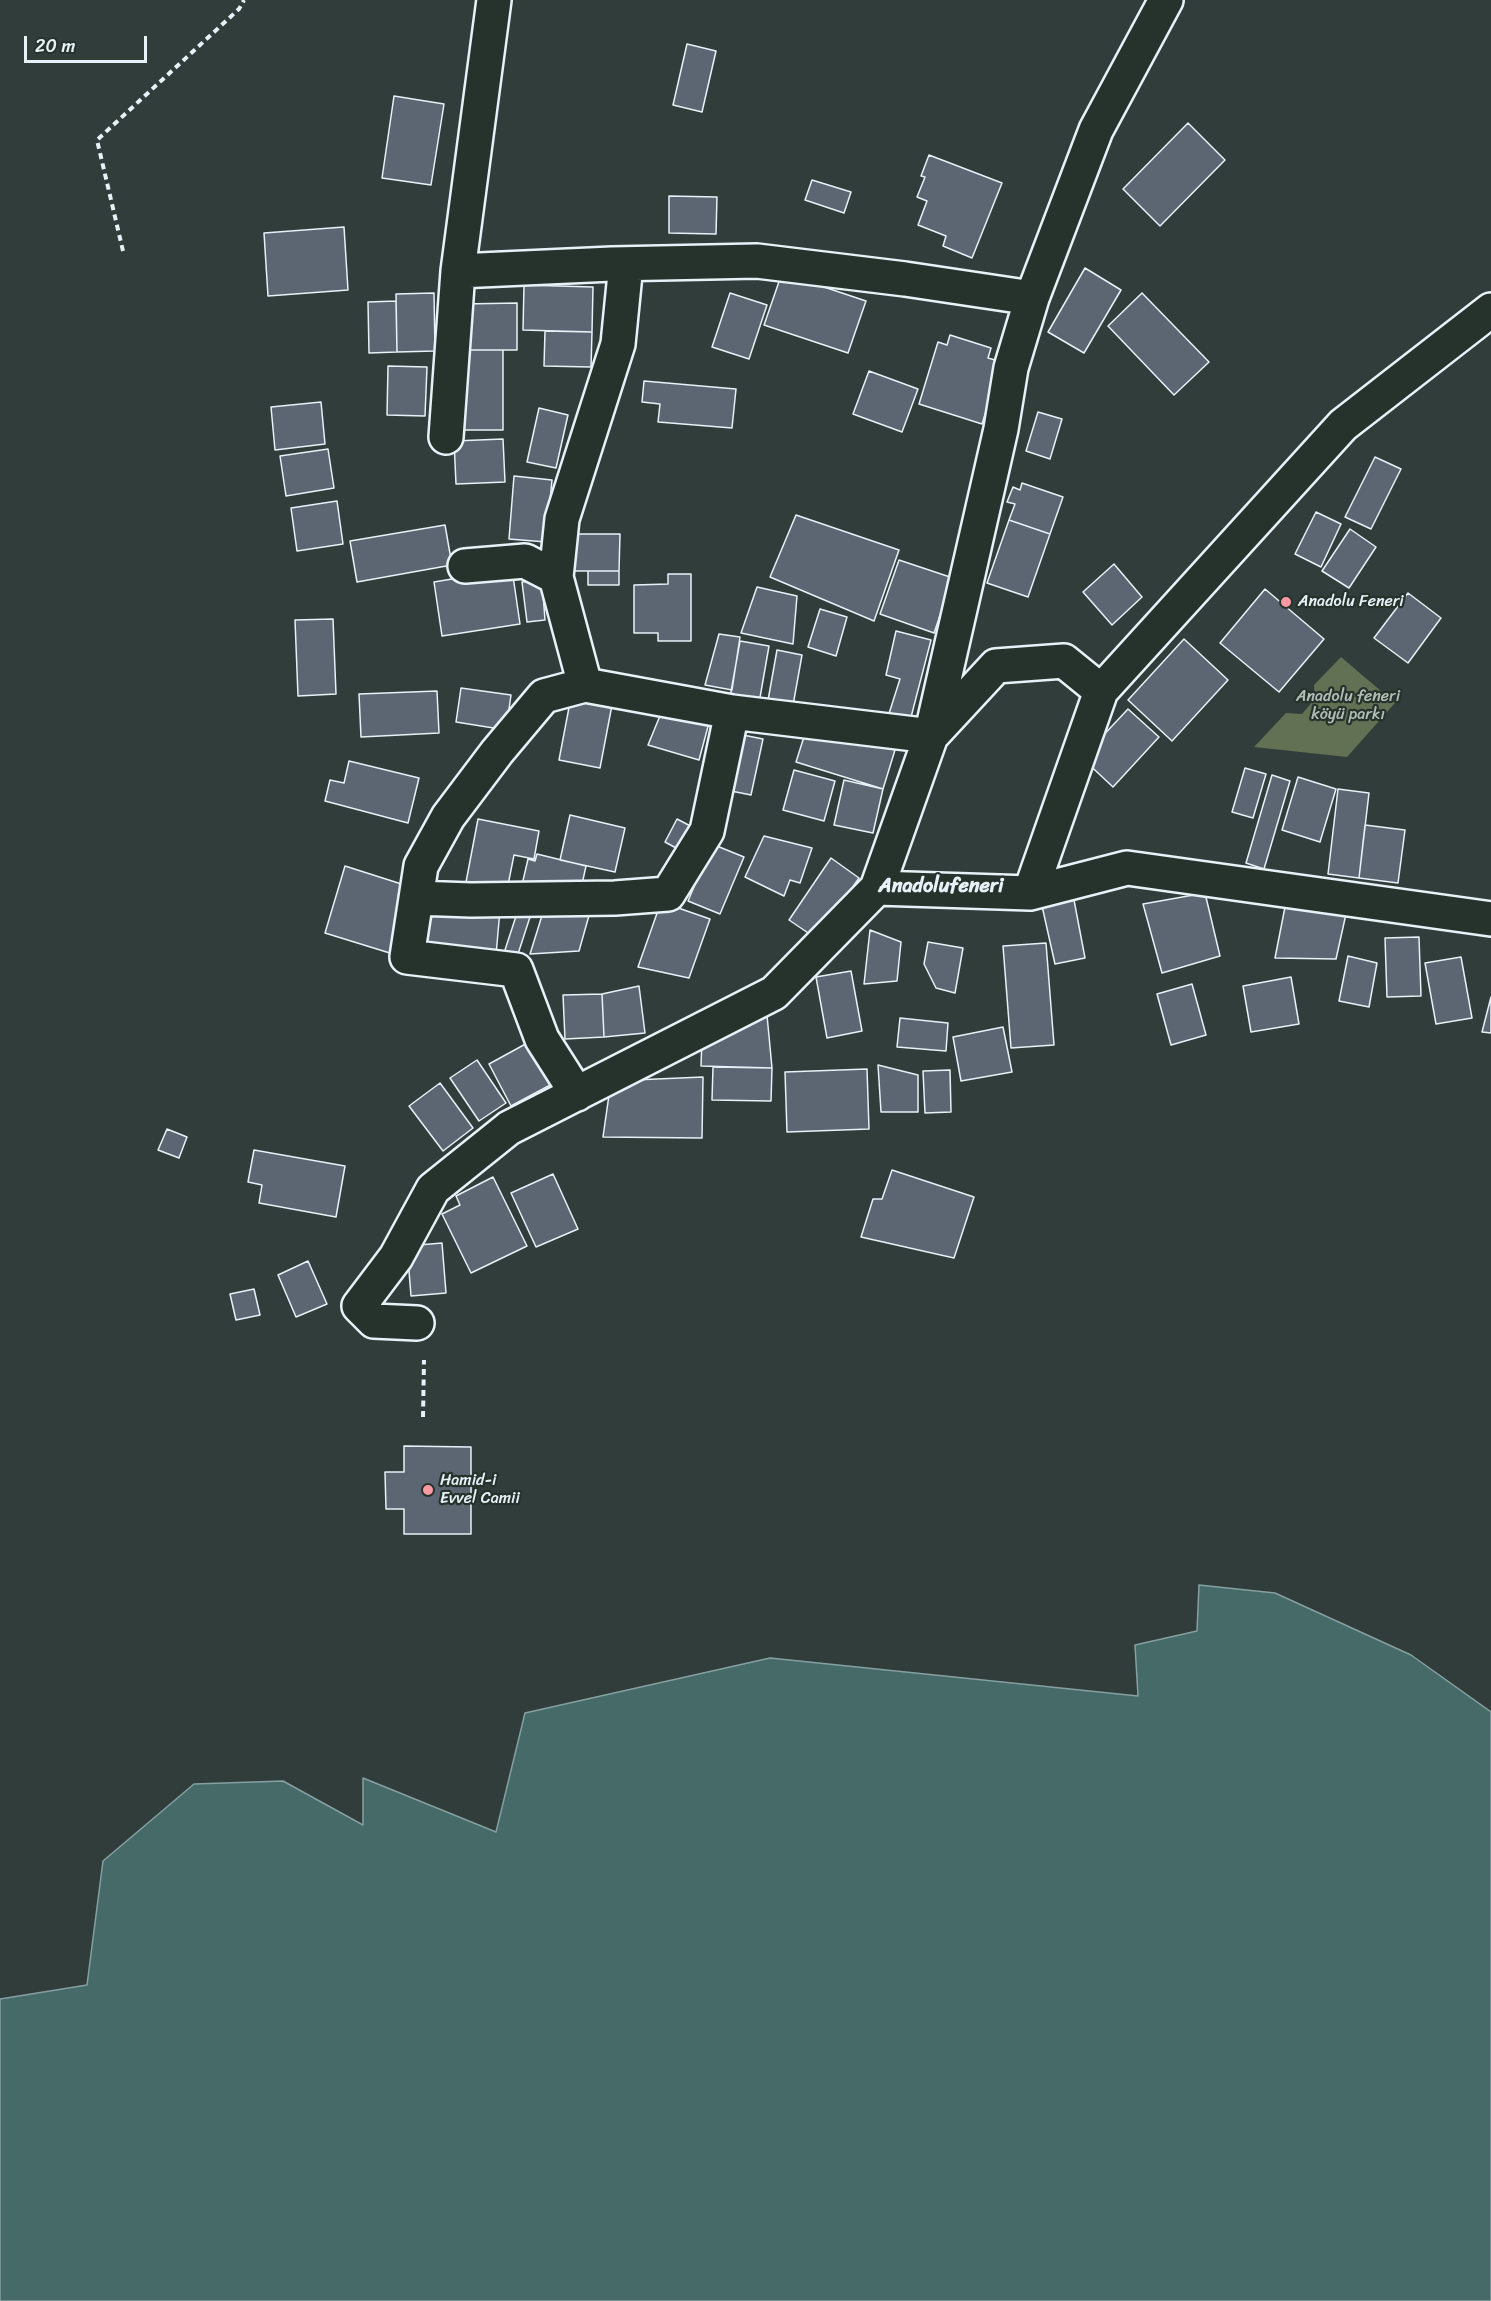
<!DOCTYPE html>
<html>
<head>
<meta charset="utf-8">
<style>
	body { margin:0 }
	#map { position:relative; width:1491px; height:2301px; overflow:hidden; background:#313d3b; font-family:Sriracha,sans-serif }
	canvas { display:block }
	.scale { position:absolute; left:24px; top:36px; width:123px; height:27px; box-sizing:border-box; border:3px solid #e8f1f8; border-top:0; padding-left:8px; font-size:18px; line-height:21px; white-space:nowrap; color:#e8f1f8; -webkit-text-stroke:4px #26332d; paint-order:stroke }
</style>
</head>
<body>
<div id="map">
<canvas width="1491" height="2301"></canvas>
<div class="scale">20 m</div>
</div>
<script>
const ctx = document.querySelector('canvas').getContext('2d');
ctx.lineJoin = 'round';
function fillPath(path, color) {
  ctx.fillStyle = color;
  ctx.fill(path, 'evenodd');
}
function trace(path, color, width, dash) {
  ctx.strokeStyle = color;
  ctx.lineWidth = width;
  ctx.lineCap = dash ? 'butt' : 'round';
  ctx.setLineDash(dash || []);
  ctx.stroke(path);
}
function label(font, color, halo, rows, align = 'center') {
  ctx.font = font + ' Sriracha,sans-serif';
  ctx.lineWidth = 4.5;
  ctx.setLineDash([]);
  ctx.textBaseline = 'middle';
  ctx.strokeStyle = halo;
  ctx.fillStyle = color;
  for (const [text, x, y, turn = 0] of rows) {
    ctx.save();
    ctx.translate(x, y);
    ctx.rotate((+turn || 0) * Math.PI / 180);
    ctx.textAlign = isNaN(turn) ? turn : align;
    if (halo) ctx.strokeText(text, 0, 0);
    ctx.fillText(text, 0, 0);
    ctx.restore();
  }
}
const green = new Path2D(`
	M1341 657 1395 703 1347 757 1254 747 1286 713 1302 714 1315 699 1314 685Z`);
const water = new Path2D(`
	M1199 1585 1275 1593 1411 1655 1491 1712V2301H0V1999L87 1985 103 1861 194 1784 283 1781 363 1825V1778L496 1832 525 1713 770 1658 1138 1696 1135 1645 1197 1631Z`);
const building = new Path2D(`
	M687 44 716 51 702 112 673 105Z
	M394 96 444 104 431 185 382 178Z
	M1188 123 1225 160 1160 226 1123 189Z
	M929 155 1002 183 972 258 943 246 946 236 918 225 927 201 917 197 925 177 921 176Z
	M812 180 851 192 844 213 805 200Z
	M669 196 717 197 716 234 669 233Z
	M344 227 348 290 268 296 264 233Z
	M1085 268 1121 290 1084 353 1048 332Z
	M782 273 866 301 848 353 764 325Z
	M524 285 593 287 592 332 523 330Z
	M434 293 435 351 397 352 396 294Z
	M730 293 767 305 749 359 712 347Z
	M1142 293 1209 362 1174 395 1108 326Z
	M396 301 397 352 369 353 368 302Z
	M517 303V350H463V304Z
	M545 331 592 332 591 367 544 366Z
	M950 335 991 348 988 358 1002 362 982 424 919 404 938 342 947 345Z
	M463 350H503V430H464Z
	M388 366 427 367 425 416 387 415Z
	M869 371 918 389 902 432 853 414Z
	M644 381 736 389 732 428 658 422 660 404 642 402Z
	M321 402 325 444 275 450 271 407Z
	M539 408 568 415 556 468 527 462Z
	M1038 412 1062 419 1050 459 1026 451Z
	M503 439 505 482 456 484 454 441Z
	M328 449 334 488 286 496 280 456Z
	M1375 457 1401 469 1371 529 1345 517Z
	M514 476 552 480 546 542 509 539Z
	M1022 483 1063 497 1050 534 1009 520 1015 504 1007 502 1013 487 1020 490Z
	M337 501 343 544 297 551 291 508Z
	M1316 512 1341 524 1321 567 1295 554Z
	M796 515 899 550 874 621 770 577Z
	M1009 520 1050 534 1028 597 987 583Z
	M445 525 452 565 357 582 350 541Z
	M1350 529 1376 547 1349 588 1322 571Z
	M571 534H620L619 571H571Z
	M899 560 953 578 934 633 880 614Z
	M1114 564 1142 597 1112 625 1083 592Z
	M512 569 520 624 442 636 434 582Z
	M588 571H619V585H588Z
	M668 574H691V641H658V633H634V585L668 584Z
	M542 580 545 620 527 622 522 582Z
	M757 587 797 596 793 644 741 633Z
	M1265 589 1324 639 1279 692 1220 643Z
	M1408 593 1441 618 1408 663 1374 638Z
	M820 609 847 617 836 656 808 647Z
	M333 619 336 694 298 696 295 620Z
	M896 631 931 640 910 721 886 723 900 679 886 675Z
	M719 634 740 637 732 690 705 685Z
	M1184 639 1228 680 1172 741 1128 700Z
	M740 641 769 646 758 709 729 703Z
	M777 650 802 655 792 711 767 706Z
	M461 688 511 695 506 730 456 722Z
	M437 691 439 733 361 737 359 694Z
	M571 697 612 705 600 768 559 760Z
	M664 706 710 719 699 760 648 745Z
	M1128 709 1159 737 1113 787 1082 758Z
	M808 724 895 750 883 789 796 762Z
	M733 733 763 739 751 795 721 789Z
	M349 761 419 778 408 823 325 801 330 780 344 783Z
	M1245 768 1266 774 1253 818 1232 812Z
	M794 770 835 781 824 821 783 810Z
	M1272 775 1290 781 1264 869 1246 863Z
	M1298 777 1336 789 1320 842 1282 830Z
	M844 780 883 789 873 833 834 825Z
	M1338 789 1369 793 1359 878 1328 874Z
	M570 815 625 828 615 872 560 860Z
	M478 819 539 831 534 859 514 855 507 890 466 882Z
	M677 819 700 831 687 854 665 842Z
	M1365 825 1405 830 1398 883 1359 878Z
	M764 836 812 848 800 883 790 880 784 896 745 877Z
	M712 844 744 857 720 914 688 901Z
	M537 854 586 866 581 889 547 882 545 890 522 885 528 859 535 861Z
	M831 858 859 878 817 939 789 920Z
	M345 866 414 888 393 954 325 933Z
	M1205 893 1220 956 1162 973 1143 904Z
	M1074 900 1085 958 1055 964 1042 906Z
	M661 902 710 919 689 978 638 967Z
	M424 903 500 910 496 955 420 948Z
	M592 905 579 951 530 954 545 906Z
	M1285 907 1346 914 1336 959 1275 958Z
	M518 910 531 914 517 957 504 953Z
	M870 930 901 942 897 981 864 984Z
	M1419 937 1421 996 1387 997 1385 938Z
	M928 942 963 948 955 993 936 988 924 964Z
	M1046 943 1054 1045 1011 1048 1003 946Z
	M1348 956 1377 963 1369 1007 1339 1001Z
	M1461 957 1472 1018 1436 1024 1425 963Z
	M851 971 862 1031 827 1038 816 977Z
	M1291 977 1299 1024 1251 1032 1243 986Z
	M1192 984 1206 1035 1171 1045 1157 994Z
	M639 986 645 1033 604 1037 602 994Z
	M602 994 604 1037 565 1039 563 995Z
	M1491 997V1033L1482 1032Z
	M767 1015 772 1068 701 1066 702 1038Z
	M900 1018 948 1023 946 1051 897 1047Z
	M1003 1027 1012 1072 961 1081 953 1037Z
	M531 1041 554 1083 511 1106 489 1064Z
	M477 1060 506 1103 479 1121 450 1078Z
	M878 1065 918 1075V1112H881Z
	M713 1067 772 1068 771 1101 712 1100Z
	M867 1069 869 1129 787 1132 785 1072Z
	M950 1070 951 1112 925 1113 923 1071Z
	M703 1077 702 1138 603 1137 611 1081Z
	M440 1083 473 1128 443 1151 409 1106Z
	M167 1129 187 1137 179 1158 158 1150Z
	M254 1150 345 1166 336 1217 259 1203 262 1185 248 1182Z
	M892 1170 974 1197 954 1258 861 1237 873 1199H882Z
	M553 1174 578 1229 536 1247 511 1193Z
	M493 1177 527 1246 471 1273 442 1214 460 1205 456 1196Z
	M442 1243 446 1293 411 1296 407 1246Z
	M308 1261 327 1304 296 1317 278 1275Z
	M254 1289 260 1315 236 1320 230 1294Z
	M404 1446 471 1447V1534H404V1509H386L385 1472H404Z`);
const path = new Path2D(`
	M123 251 97 140 239 9 244 0
	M423 1417 424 1360`);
const minor = new Path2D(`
	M458 271 612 264 757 261 905 279 1032 298
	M446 437 458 271 494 0
	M465 566 525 561 556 577
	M585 685 556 577 562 519 618 344 626 264
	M932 735 996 666 1064 661 1101 691
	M877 888 931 736 1001 429 1011 368 1032 298 1096 130 1166 0
	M1030 893 1127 868 1491 919
	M416 898 471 900 615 898 668 894 707 831 732 712
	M577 1094 542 1039 516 970 407 957 421 866 448 817 497 752 544 696 585 685 732 712 931 736
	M417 1323 374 1321 359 1306 396 1257 433 1189 509 1128 774 993 877 888 1030 893 1101 691 1343 425 1491 310`);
const markers = [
	[1286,602,6,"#ff9aa2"],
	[428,1490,6,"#ff9aa2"]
];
const poiNames = [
	["Anadolu Feneri",1298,602],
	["Hamid-i",440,1481],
	["Evvel Camii",440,1499]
];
const parkNames = [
	["Anadolu feneri",1348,697],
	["köyü parkı",1348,715]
];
const quarterNames = [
	["Anadolufeneri",941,887]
];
fillPath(green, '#627153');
fillPath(water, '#456a68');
trace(water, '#86a0a2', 1.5);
fillPath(building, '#5c6673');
trace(building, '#e8f1f8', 1.5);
trace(minor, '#e8f1f8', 38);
trace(path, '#e8f1f8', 4, [6, 4.5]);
trace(minor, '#26332d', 33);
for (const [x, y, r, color] of markers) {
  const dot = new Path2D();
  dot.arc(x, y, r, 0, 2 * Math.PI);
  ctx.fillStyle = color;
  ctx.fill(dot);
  trace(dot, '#26332d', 2);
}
label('16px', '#e8f1f8', '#26332d', poiNames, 'left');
label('16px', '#b2beb6', '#26332d', parkNames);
label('bold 20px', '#e8f1f8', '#26332d', quarterNames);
</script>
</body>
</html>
